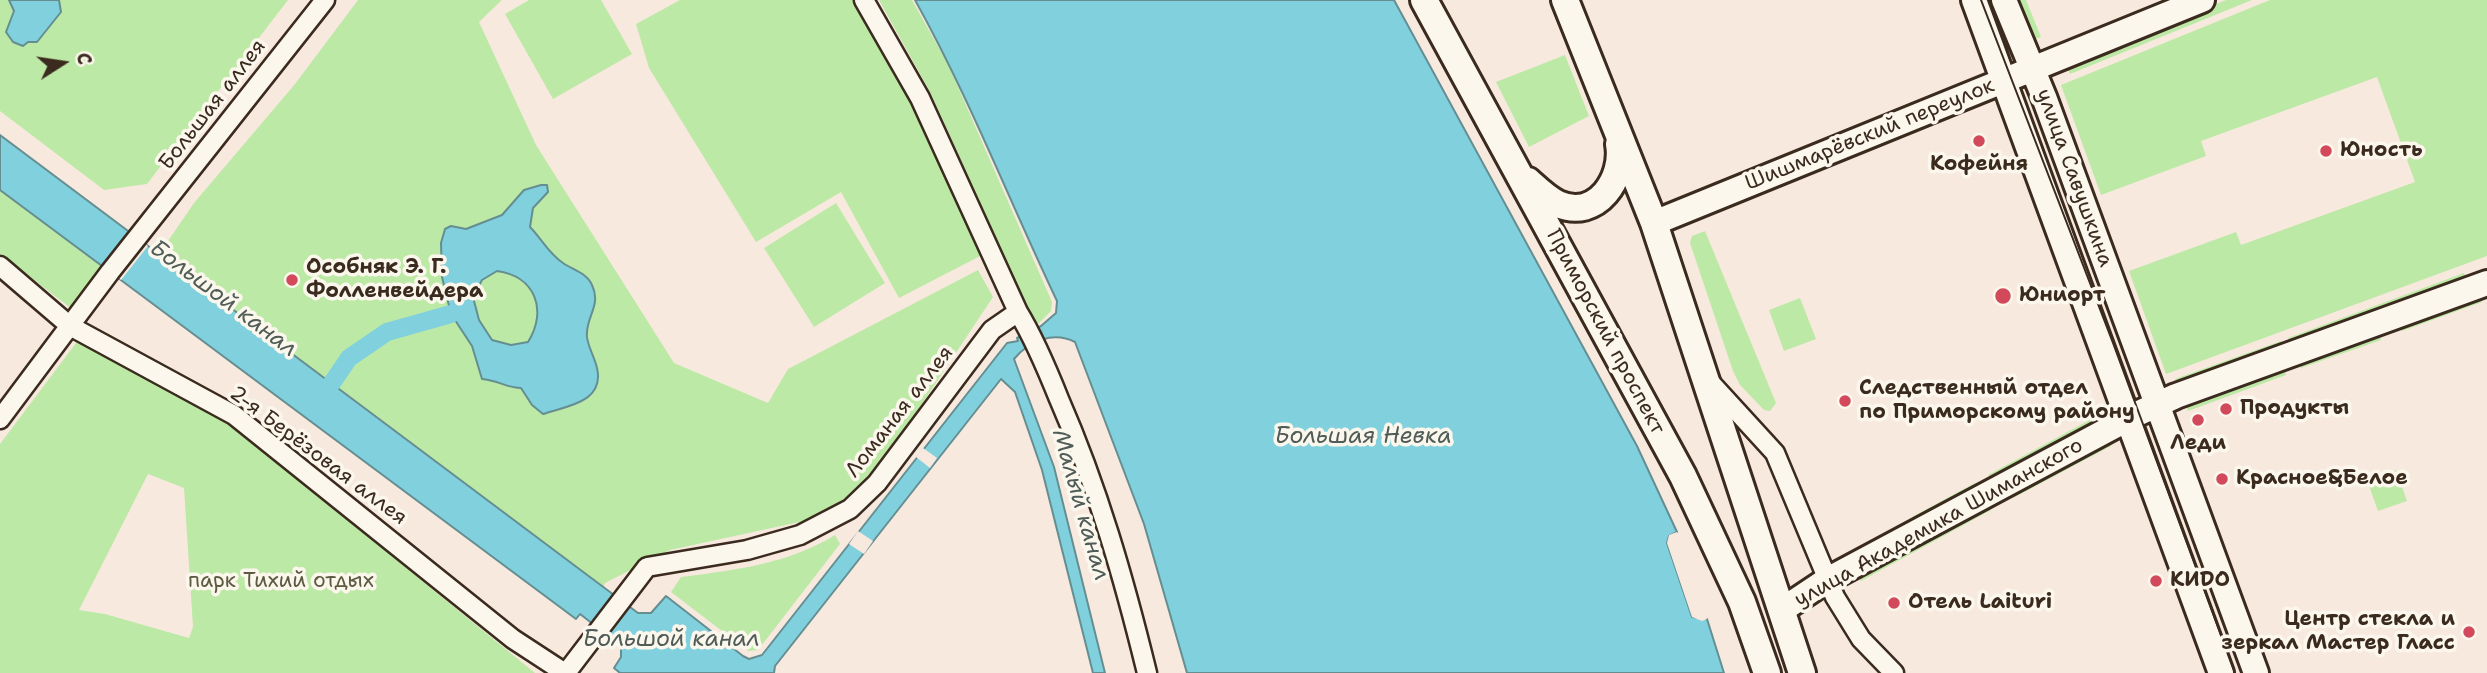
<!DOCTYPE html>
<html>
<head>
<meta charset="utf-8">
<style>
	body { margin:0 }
	#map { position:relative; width:2487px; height:673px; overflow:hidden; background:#f8e9df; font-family:"Shantell Sans",sans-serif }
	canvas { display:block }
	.north { position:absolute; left:28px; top:28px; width:70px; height:70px; -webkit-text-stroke:5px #fbf7ec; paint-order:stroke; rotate:78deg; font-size:19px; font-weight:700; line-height:28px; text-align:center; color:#3b2a1e }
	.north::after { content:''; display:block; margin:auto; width:24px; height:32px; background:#3b2a1e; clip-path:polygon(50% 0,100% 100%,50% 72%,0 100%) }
</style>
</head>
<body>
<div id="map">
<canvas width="2487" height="673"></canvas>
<div class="north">С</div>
</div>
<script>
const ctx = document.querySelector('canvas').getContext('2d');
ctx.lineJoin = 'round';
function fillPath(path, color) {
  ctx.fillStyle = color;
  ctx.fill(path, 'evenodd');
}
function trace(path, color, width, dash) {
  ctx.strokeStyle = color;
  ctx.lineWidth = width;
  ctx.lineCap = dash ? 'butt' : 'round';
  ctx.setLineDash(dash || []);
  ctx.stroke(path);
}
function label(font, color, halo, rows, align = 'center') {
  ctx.font = font + ' "Shantell Sans",sans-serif';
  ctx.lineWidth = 7;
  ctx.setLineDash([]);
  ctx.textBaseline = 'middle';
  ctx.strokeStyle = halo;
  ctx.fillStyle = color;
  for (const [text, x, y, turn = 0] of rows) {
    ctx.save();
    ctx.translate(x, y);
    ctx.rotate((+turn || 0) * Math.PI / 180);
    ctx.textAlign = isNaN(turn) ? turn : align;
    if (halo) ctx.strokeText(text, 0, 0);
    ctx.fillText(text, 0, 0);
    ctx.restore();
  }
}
const green = new Path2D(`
	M0 0H9L14 11 61 12 59 0H288L147 184 104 190 0 111Z
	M358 0H502L479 22 536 145 674 363 768 403 788 369 978 270 993 297 892 449 832 515 670 550 605 583 603 588 159 254 194 203 295 84Z
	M529 0H601L632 54 553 99 505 14Z
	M680 0H853L901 82 984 254 899 298 841 192 756 242 649 68 636 24Z
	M879 0H912L948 64 1052 302 1051 311 1036 326 930 92Z
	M2012 0H2026L2041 37 2028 42Z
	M2226 0H2252L2070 74 2066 65Z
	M2270 0H2487V256L2166 374 2129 271 2236 232 2241 245 2415 182 2377 77 2201 141 2206 156 2101 195 2061 85Z
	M1565 55 1589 116 1529 147 1496 82Z
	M0 190 102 266 72 309 0 254Z
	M836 203 885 283 814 327 764 248Z
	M1705 231 1776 403 1770 411 1764 410 1740 385 1733 371 1690 243 1692 236Z
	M2464 273 2467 280 2291 345 2288 338Z
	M2479 296 2482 302 2402 331 2400 325Z
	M1800 298 1816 339 1784 351 1769 310Z
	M2379 334 2381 340 2301 368 2299 362Z
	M79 339 232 426 535 673H0V444ZM148 474 184 488 193 627 189 638 105 614 79 610Z
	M2281 341 2284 348 2178 386 2175 379Z
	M2284 368 2286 375 2188 411 2185 404Z
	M2097 416 2101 422 1995 479 1988 475Z
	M2108 440 2111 446 2013 498 2010 493Z
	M2396 470 2407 501 2378 511 2367 480Z
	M1975 483 1977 488 1915 522 1912 517Z
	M1988 505 1991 510 1861 581 1858 575Z
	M835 535 840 544 758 650 748 651 671 592 681 577C735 570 788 564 835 535Z`);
const water = new Path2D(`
	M9 0H59L61 12 37 42H28L23 46 13 42 6 32 14 11Z
	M915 0H1394L1637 446 1677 532 1669 536 1667 543 1692 617 1707 619 1724 673H1187L1144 524 1075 342C1053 331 1029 341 1014 359L1054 467 1105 673H1093L1042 470 1015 392 1001 379 775 666 774 673H620L614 668 621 657V646L580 614 576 619 0 190V135L638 613H651L666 596 743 656 749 659 762 655 1007 343 1018 341 1017 338 1041 326 1056 313 1057 301C1009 200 969 97 915 0Z
	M541 185H547L548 192 533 208 530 227C541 238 549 254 563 263 573 270 587 273 592 285 602 306 585 317 587 337 588 347 595 358 597 368 605 402 567 406 543 414L532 405 521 388C507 388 497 380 482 379L472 346 451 314 442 277 441 243 445 229 451 226 466 229 502 215 524 190ZM497 271C535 276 548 310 528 342L511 345 492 340 479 320 473 297 482 280Z`);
const pier = new Path2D(`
	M128 231 148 246 121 280 102 266Z
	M923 448 937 458 930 468 916 457Z
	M858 531 873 541 864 554 849 544Z
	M1677 532 1678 536 1671 538 1670 542 1695 615 1706 616 1707 619 1702 621 1692 617 1667 543 1669 535Z`);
const canal = new Path2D(`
	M321 399 349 358 387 332 451 314`);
const street = new Path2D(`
	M864 0 920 98 1018 312C1035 340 1047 369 1059 399 1098 488 1124 579 1147 673
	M0 266 70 326 234 415 513 639 565 673
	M1710 382 1775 453 1835 597 1861 639 1894 673
	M0 419 110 272 325 0
	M566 673 647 567 747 550 800 535 850 509 877 483 992 330 1018 312`);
const secondary = new Path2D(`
	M1974 0 2221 673
	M2004 0 2044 97 2256 673
	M1654 223 2202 0
	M1782 610 1827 580 2139 413 2176 396 2487 283`);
const primary = new Path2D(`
	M1424 0 1683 476 1742 602 1767 673
	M1565 0 1654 223 1802 673
	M1528 181C1537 189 1547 199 1558 204 1597 221 1625 178 1619 144`);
const tram = new Path2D(`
	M1981 0 2113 343 2235 673`);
const markers = [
	[1979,141,7,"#d1495b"],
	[2326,151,7,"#d1495b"],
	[292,280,7,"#d1495b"],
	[2003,296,9,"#d1495b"],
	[1845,401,7,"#d1495b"],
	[2226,409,7,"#d1495b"],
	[2198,420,7,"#d1495b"],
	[2222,479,7,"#d1495b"],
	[2156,581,7,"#d1495b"],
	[1894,603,7,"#d1495b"],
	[2469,632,7,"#d1495b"]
];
const streetNames = [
	["Большая аллея",213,105,-52],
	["Шишмарёвский переулок",1870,135,-22],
	["улица Савушкина",2074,178,70],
	["Приморский проспект",1605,332,62],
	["Ломаная аллея",900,412,-52],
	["2-я Берёзовая аллея",318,456,37],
	["улица Академика Шиманского",1939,523,-29]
];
const poiNames = [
	["Юность",2340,151],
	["Кофейня",1979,165,"center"],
	["Особняк Э. Г.",306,268],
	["Фолленвейдера",306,292],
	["Юниорт",2019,296],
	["Следственный отдел",1859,389],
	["по Приморскому району",1859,413],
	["Продукты",2240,409],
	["Леди",2198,444,"center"],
	["Красное&Белое",2236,479],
	["КИDO",2170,581],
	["Отель Laituri",1908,603],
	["Центр стекла и",2455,620,"right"],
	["зеркал Мастер Гласс",2455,644,"right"]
];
const parkNames = [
	["парк Тихий отдых",281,582]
];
const waterNames = [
	["Большой канал",223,299,37],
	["Большая Невка",1363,437],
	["Малый канал",1080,505,74],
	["Большой канал",671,640]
];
fillPath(green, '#bde9a6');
fillPath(water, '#81d0de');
trace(water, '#658e91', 2);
fillPath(pier, '#f8e9df');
trace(canal, '#81d0de', 18);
trace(street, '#3b2a1e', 23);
trace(secondary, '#3b2a1e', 30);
trace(primary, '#3b2a1e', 32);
trace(street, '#fbf7ec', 18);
trace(secondary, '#fbf7ec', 24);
trace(primary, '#fbf7ec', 26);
trace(tram, '#3b2a1e', 2);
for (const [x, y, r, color] of markers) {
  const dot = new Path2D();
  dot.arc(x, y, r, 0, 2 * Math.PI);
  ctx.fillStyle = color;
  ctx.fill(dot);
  trace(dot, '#fbf7ec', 2.5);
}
label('21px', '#3b2a1e', '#fbf7ec', streetNames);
label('bold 21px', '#3b2a1e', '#fbf7ec', poiNames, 'left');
label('21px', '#5c5a40', '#fbf7ec', parkNames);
label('italic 23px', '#505c58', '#fbf7ec', waterNames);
</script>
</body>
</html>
